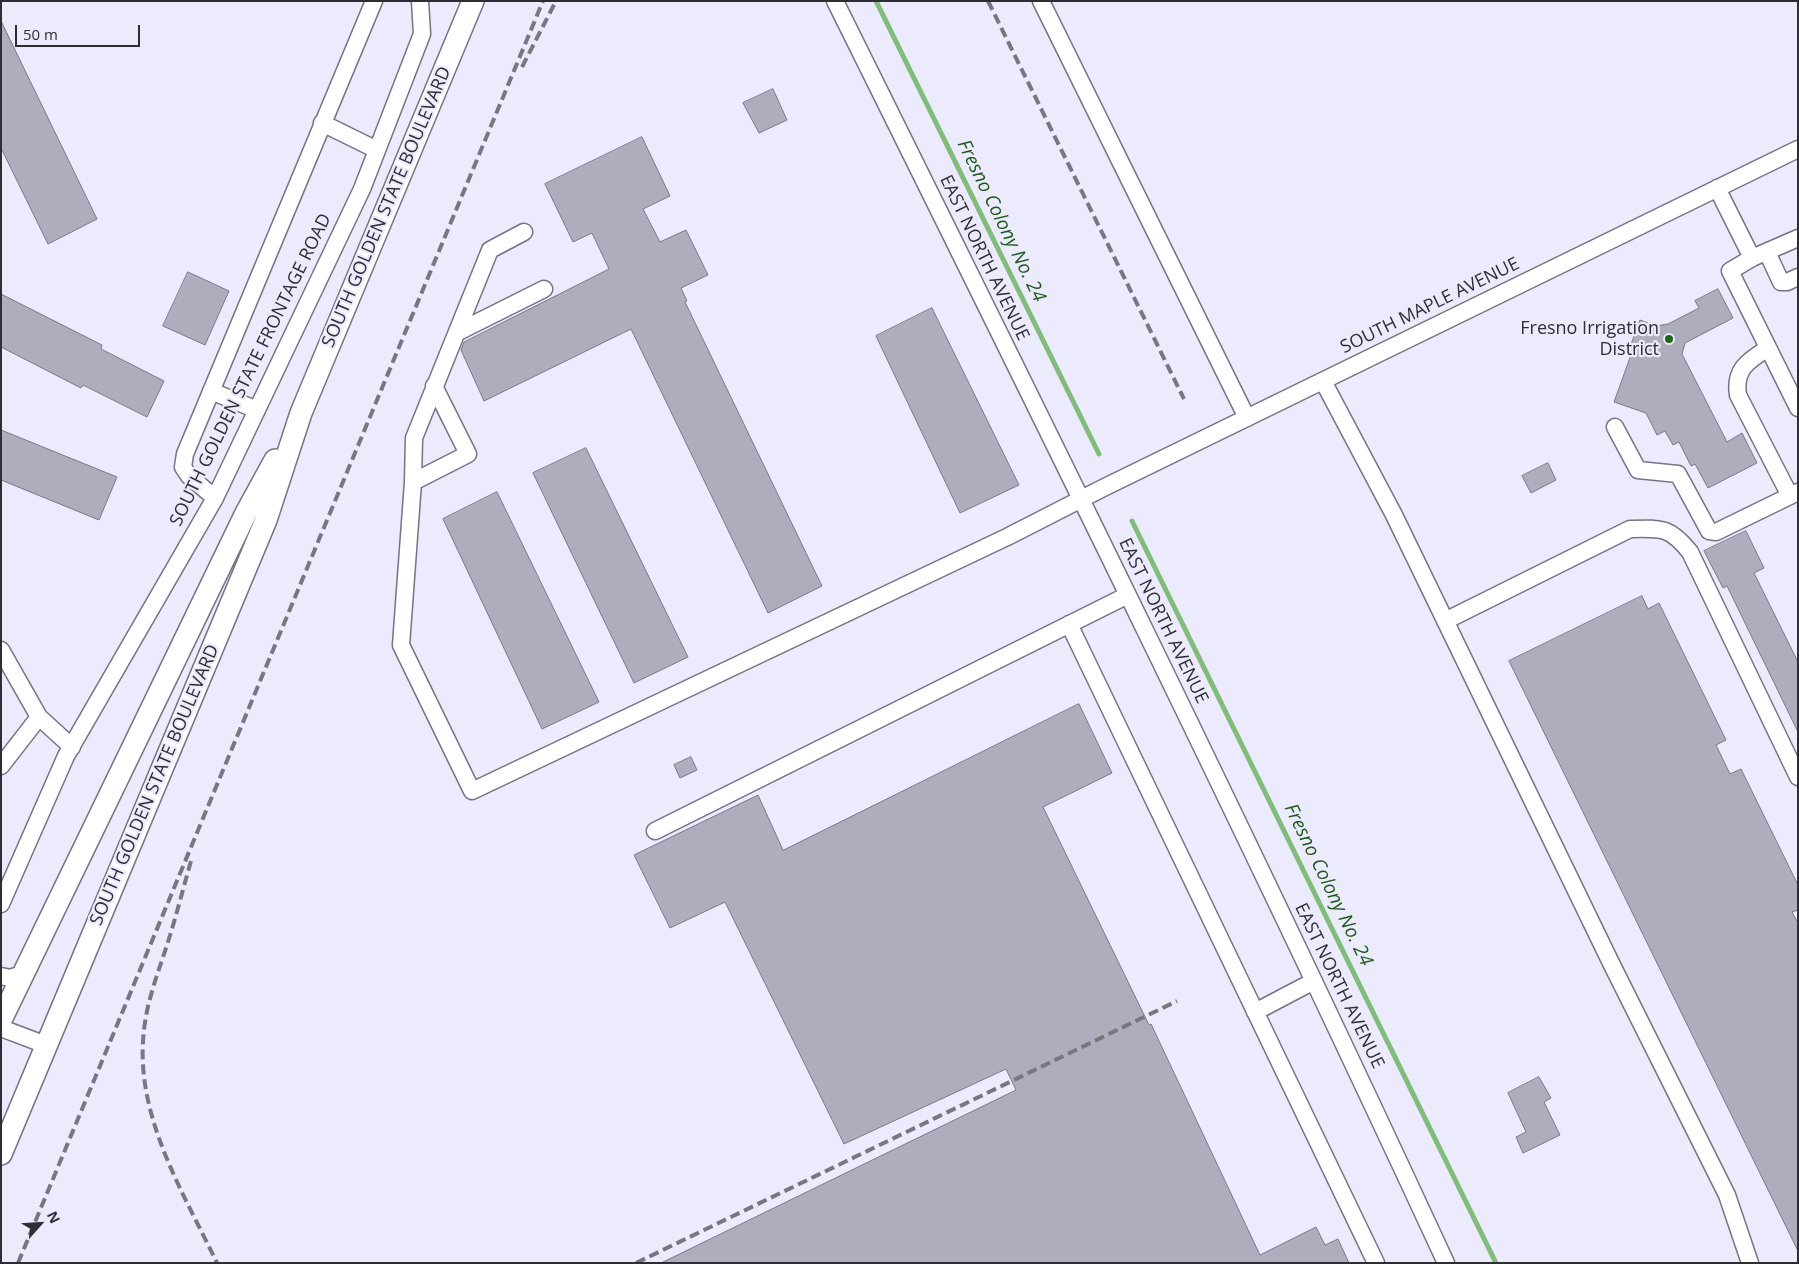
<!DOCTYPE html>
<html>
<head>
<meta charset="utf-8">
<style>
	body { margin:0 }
	#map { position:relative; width:1799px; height:1264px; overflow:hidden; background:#ebebfd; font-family:"Open Sans",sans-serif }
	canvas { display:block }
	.frame { position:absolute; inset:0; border:2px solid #2d2d34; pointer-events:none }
	.north { position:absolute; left:15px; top:1199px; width:50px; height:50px; -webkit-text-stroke:4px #ebebfd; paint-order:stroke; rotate:64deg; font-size:14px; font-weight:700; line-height:20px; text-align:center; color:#2d2d34 }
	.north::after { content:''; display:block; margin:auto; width:18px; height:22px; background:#2d2d34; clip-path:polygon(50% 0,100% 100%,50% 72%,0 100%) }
	.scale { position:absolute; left:15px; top:25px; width:125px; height:22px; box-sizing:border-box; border:2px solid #2d2d34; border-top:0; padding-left:6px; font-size:15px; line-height:18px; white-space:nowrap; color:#2d2d34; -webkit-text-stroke:4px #ebebfd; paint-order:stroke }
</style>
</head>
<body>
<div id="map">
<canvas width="1799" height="1264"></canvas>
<div class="frame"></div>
<div class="north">N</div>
<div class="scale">50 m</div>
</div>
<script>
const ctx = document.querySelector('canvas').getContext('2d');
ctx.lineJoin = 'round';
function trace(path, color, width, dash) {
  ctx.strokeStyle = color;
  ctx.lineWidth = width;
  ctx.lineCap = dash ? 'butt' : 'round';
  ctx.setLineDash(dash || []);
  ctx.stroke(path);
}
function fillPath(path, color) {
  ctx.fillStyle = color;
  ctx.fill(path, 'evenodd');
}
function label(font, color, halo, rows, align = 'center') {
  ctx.font = font + ' "Open Sans",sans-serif';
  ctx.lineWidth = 4.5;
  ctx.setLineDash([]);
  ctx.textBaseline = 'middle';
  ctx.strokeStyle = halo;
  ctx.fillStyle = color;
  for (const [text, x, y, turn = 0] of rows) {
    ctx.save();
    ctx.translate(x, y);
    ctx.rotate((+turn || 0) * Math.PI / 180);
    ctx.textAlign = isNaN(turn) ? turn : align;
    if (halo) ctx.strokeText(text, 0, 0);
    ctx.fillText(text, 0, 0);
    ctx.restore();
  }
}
const stream = new Path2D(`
	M876 1 1099 454
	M1132 521 1496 1263`);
const building = new Path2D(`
	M1 21 97 219 48 244 1 148Z
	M773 89 787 120 759 133 743 103Z
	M642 137 670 196 643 209 660 242 686 230 708 275 681 288 687 301 685 302 822 586 768 613 631 329 484 401 461 350 464 342 609 269 592 233 573 242 545 184Z
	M188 272 229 291 205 345 163 326Z
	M1718 289 1733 318 1685 343 1682 354 1727 442 1742 433 1757 463 1708 488 1695 464 1691 466 1679 442 1673 445 1665 431 1657 435 1646 413 1614 402 1632 352 1630 347 1640 320 1656 326 1668 324 1699 308 1695 301Z
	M1 294 102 345 101 349 164 381 147 417 83 385 81 388 1 347Z
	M932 308 1019 485 960 513 876 336Z
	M1 430 117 477 99 520 1 480Z
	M586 448 688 657 634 683 533 473Z
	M1548 463 1556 480 1531 493 1522 476Z
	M497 492 599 702 542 729 443 519Z
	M1746 531 1764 568 1754 573 1798 662V732L1727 586 1723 588 1704 551Z
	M1642 596 1648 609 1659 603 1726 740 1716 745 1730 774 1741 769 1798 885V910L1792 912 1798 923V1251L1509 661Z
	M1079 704 1112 773 1043 807 1149 1025 1151 1024 1260 1255 1316 1227 1325 1245 1338 1239 1349 1263H661L1016 1090 1006 1069 844 1144 725 902 670 928 634 855 758 795 783 850Z
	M691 757 697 770 680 778 674 765Z
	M1539 1077 1551 1098 1544 1102 1560 1135 1523 1153 1516 1137 1526 1132 1508 1093Z`);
const minor = new Path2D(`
	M835 1C1043 420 1250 839 1446 1263
	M1041 1 1247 418
	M322 123 377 150
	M1717 188 1752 258 1798 238
	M524 232 490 250 414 438 413 482 401 645 472 791 1007 537 1105 487 1798 149
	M1767 252 1781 282H1787L1798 277
	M1752 258 1730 271 1798 408
	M458 332 544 289
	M1768 348C1748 361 1734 369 1738 395L1790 496
	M1323 381 1394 515 1611 963 1727 1195 1750 1263
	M211 391 257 410
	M1615 427 1638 470 1678 474 1709 531 1716 532 1798 492
	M413 482 468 454 434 386
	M215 498 189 476 183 467 185 454 374 1
	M1445 621 1630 529C1662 528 1670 527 1690 552L1798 777
	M1069 624 1376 1263
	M1 650 39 717 72 747
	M1 766 39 717
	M655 831 1128 595
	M1 904 66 756 215 498 362 189 422 34 420 1
	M1 976 9 978 24 974
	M1255 1012 1314 981
	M1 1028 46 1045`);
const major = new Path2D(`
	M1 1020 246 513 275 460
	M1 1154 266 520 301 413 473 1`);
const rail = new Path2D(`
	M988 1 1184 399
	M522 67 556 1
	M191 861C183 889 176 917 167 945 158 973 147 1001 144 1030 134 1114 182 1190 217 1263
	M18 1263 543 1
	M636 1263 1177 1001`);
const markers = [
	[1669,339,5,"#16690e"]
];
const streetNames = [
	["SOUTH GOLDEN STATE BOULEVARD",387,207,-67],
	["EAST NORTH AVENUE",984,258,64],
	["SOUTH MAPLE AVENUE",1430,306,-26],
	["SOUTH GOLDEN STATE FRONTAGE ROAD",251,370,-64],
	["EAST NORTH AVENUE",1163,621,64],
	["SOUTH GOLDEN STATE BOULEVARD",155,785,-67],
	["EAST NORTH AVENUE",1339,986,64]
];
const poiNames = [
	["Fresno Irrigation",1659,329],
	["District",1659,350]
];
const waterNames = [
	["Fresno Colony No. 24",1001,221,64],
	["Fresno Colony No. 24",1328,885,64]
];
trace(stream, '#80bd78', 5);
fillPath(building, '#adadbd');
trace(building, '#787888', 1);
trace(minor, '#747483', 19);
trace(major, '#747483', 24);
trace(minor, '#fff', 16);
trace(major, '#fff', 21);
trace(rail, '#777782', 4, [10, 5]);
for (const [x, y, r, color] of markers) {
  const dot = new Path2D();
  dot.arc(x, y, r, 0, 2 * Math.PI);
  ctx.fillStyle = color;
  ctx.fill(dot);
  trace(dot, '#ebebfd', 2);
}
label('18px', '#2d2d34', '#ebebfd', streetNames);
label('18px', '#2d2d34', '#ebebfd', poiNames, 'right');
label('italic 19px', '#1c5816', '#ebebfd', waterNames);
</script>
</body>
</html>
